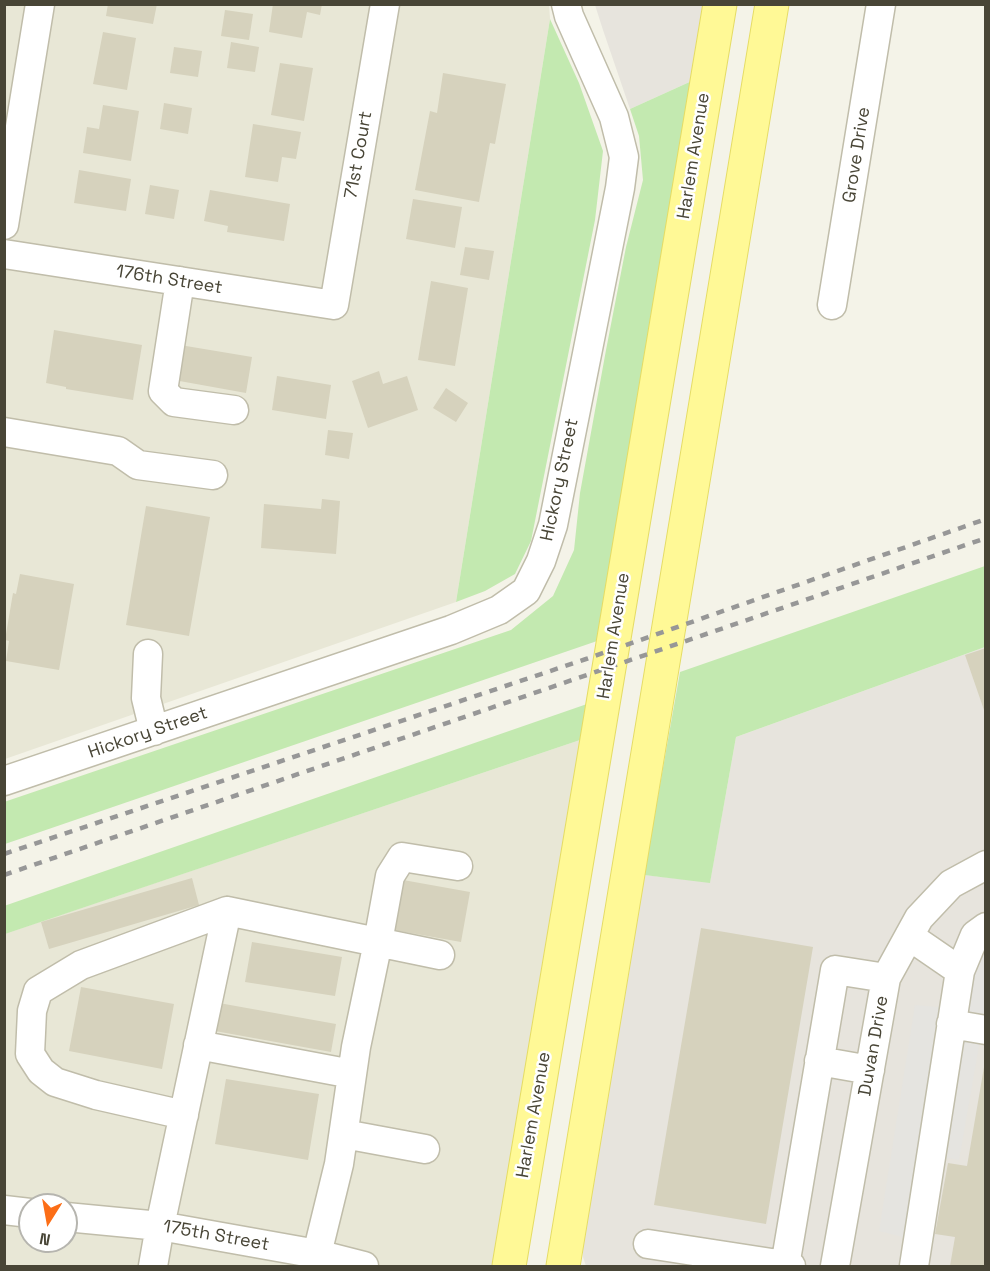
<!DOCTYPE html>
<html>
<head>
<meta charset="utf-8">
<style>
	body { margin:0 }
	#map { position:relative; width:990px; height:1271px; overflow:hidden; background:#f4f3e8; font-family:"Space Grotesk",sans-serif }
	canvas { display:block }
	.frame { position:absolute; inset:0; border:6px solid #484536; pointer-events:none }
	.north { position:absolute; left:18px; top:1193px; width:60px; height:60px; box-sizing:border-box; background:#fff; border:2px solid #b6b5af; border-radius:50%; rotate:191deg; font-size:16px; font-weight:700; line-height:24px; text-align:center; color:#484536 }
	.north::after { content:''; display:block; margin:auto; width:21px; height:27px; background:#fc6e17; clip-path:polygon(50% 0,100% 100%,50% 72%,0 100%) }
</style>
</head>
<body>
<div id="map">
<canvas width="990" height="1271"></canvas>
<div class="frame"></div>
<div class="north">N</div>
</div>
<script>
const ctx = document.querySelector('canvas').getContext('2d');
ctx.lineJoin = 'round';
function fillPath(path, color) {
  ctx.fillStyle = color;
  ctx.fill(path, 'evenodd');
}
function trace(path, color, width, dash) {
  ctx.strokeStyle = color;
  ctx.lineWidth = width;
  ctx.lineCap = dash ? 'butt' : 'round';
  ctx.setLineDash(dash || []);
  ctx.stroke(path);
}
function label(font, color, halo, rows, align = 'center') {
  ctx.font = font + ' "Space Grotesk",sans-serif';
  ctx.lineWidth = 5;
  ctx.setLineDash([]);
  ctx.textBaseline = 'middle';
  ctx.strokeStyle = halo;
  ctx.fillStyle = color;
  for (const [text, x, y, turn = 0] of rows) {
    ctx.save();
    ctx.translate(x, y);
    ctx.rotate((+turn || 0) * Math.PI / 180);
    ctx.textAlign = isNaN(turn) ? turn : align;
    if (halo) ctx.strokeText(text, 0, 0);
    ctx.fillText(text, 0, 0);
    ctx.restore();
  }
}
const residential = new Path2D(`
	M549 4 550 19 456 602 5 759 4 5Z
	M583 739 494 1266H5L4 934ZM30 1205H66V1241H30Z`);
const industrial = new Path2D(`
	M595 5H705L694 80 630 109 603 30Z
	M985 647V1266H586L583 1257V1232L644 875 710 882 736 737Z`);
const green = new Path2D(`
	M550 19 579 83 603 151 595 220 531 541 515 574 485 591 456 602Z
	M694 80 600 640 5 844 4 802 511 630 553 596 574 550 580 493 606 350 626 247 643 180 639 136 630 109Z
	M985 566V647L736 737 710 883 644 875 680 672Z
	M587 704 583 739 5 934 4 906Z`);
const parking = new Path2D(`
	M985 913V1040H980L959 1160 942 1157 926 1243 879 1231 915 1005 947 1008 971 919Z`);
const building = new Path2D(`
	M108 4H157L153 24 106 16Z
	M273 4H322L320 15 307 12 302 38 269 32Z
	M225 10 253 14 249 40 221 36Z
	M103 32 136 38 127 90 93 84Z
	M231 42 259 47 255 72 227 68Z
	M174 47 202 51 198 77 170 73Z
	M280 63 313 68 304 121 271 115Z
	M443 73 506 84 495 144 490 143 479 202 415 190 430 111 437 113Z
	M164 103 192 108 188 134 160 129Z
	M103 105 139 111 131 161 83 153 87 127 99 129Z
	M253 124 301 132 296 159 282 157 278 182 245 177Z
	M79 170 131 179 126 211 74 203Z
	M150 185 179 190 174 219 145 214Z
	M210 190 290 204 284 241 227 232 228 226 204 221Z
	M413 199 462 207 455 248 406 239Z
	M465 247 494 251 489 280 460 275Z
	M431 281 468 288 455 366 418 360Z
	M54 330 142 345 133 400 66 389V387L46 383Z
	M180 345 252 357 246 393 174 380Z
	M379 371 383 384 407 376 418 410 368 428 352 381Z
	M277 376 331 385 326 419 272 410Z
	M446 388 468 403 456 422 433 408Z
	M328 430 353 433 349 459 325 455Z
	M322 499 340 501 336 554 261 548 264 504 321 509Z
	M146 506 210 517 189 636 126 625Z
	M20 574 74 584 59 670 6 661 9 641 5 640 13 593 16 594Z
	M986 648V713H985L965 655Z
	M192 878 199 905 49 949 41 922Z
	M403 880 470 892 461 942 394 930Z
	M701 928 813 947 766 1224 654 1205Z
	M252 942 342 957 335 996 245 982Z
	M81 987 174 1004 162 1069 69 1051Z
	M219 1003 336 1024 331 1052 215 1031Z
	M984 1067H986V1266H950L955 1237 935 1234 948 1163 967 1166Z
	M226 1079 319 1094 308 1160 215 1144Z`);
const minor = new Path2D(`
	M4 225 40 4
	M4 254 334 305 385 4
	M180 281 163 391 174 402 234 410
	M832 305 881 4
	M4 432 118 451 138 465 213 475
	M148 654 146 698 154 731
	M4 781 451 630 499 610 526 591 541 561 553 525 620 188 624 157 614 117 569 16 566 4
	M909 936 960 971 914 1266
	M960 971 975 935 986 927
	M951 1024 986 1030
	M198 1045 352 1074
	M819 1061 870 1070
	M184 1115 96 1095 55 1082 41 1071 30 1054 32 1011 38 991 81 965 227 911 440 955
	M344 1134 425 1149
	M4 1210 30 1213
	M66 1217 160 1226 317 1254 364 1266
	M648 1244 791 1266
	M317 1254 339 1164 356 1047 378 942 390 876 402 857 458 866
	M153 1266 160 1226 227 911
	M785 1266 835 970 886 978
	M835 1266 886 978 919 918 951 884 986 865`);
const major = new Path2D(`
	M509 1266 720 4
	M563 1266 772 4`);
const rail = new Path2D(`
	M4 854 586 659 986 519
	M4 875 986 538`);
const streetNames = [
	["71st Court",359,155,-80],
	["Grove Drive",857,155,-81],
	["Harlem Avenue",694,156,-81],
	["176th Street",169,280,9],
	["Hickory Street",560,480,-78],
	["Harlem Avenue",614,636,-81],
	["Hickory Street",148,733,-19],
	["Duvan Drive",874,1046,-80],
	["Harlem Avenue",534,1115,-80],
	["175th Street",216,1236,10]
];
fillPath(residential, '#e8e7d6');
fillPath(industrial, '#e7e4dd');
fillPath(green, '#c3e9b0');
fillPath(parking, '#e5e4e0');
fillPath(building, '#d6d2bd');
trace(minor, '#c0bdaa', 31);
trace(major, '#e5dc65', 35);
trace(minor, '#fff', 28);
trace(major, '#fff996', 33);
trace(rail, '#979797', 4.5, [8, 8]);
label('18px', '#484536', '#fff', streetNames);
</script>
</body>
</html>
